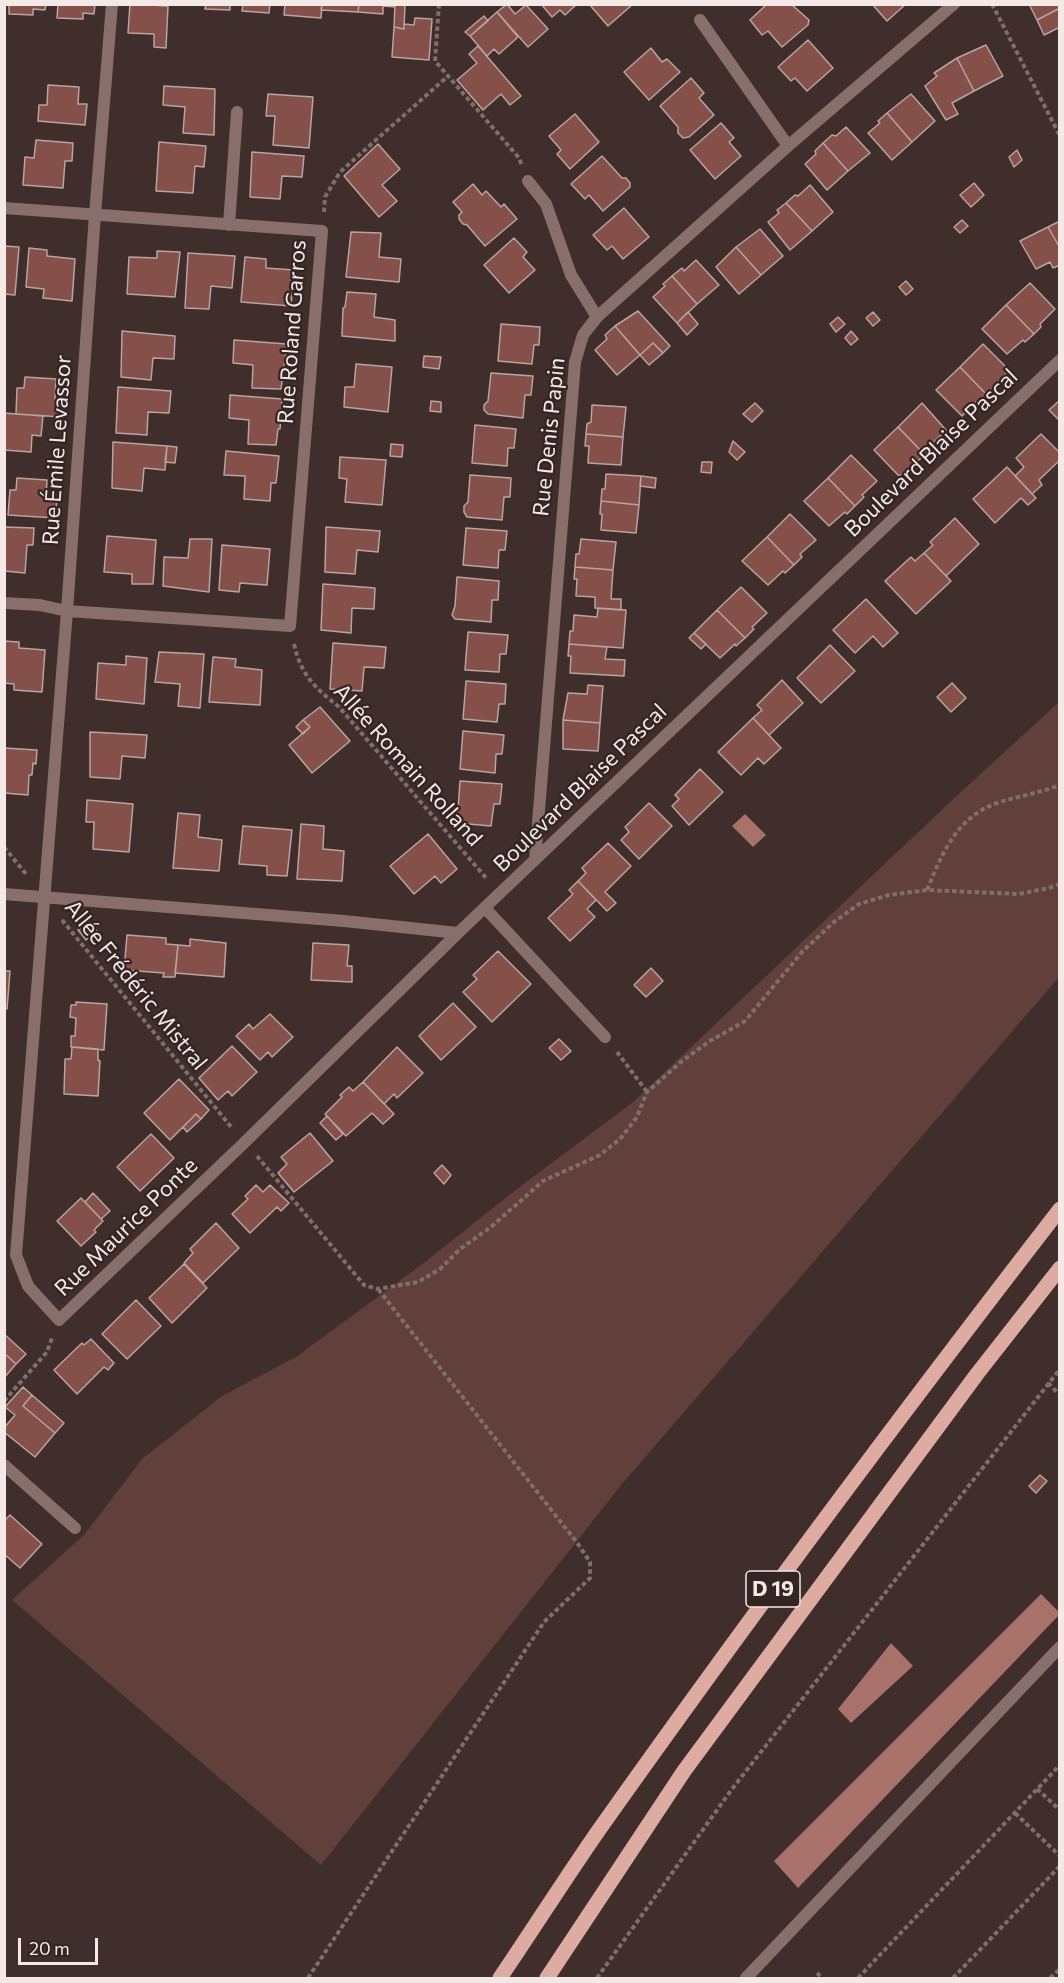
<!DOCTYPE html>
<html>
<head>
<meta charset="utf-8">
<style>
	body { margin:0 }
	#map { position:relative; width:1064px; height:1983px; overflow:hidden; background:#3f2e2b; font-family:Commissioner,sans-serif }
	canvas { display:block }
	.frame { position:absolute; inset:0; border:6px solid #f4e9e7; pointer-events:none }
	.scale { position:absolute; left:18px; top:1938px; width:80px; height:27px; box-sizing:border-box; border:3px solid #f4e9e7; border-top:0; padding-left:8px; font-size:18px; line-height:21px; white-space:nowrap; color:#f4e9e7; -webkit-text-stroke:4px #342422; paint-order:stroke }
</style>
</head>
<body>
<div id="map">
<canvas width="1064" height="1983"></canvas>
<div class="frame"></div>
<div class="scale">20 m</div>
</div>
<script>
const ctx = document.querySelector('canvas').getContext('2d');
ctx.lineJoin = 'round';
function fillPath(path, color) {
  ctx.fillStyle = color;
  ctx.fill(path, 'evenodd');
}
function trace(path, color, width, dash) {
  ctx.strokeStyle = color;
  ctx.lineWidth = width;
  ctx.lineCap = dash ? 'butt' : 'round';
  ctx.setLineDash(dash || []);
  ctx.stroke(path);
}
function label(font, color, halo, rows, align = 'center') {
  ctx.font = font + ' Commissioner,sans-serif';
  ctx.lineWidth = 4.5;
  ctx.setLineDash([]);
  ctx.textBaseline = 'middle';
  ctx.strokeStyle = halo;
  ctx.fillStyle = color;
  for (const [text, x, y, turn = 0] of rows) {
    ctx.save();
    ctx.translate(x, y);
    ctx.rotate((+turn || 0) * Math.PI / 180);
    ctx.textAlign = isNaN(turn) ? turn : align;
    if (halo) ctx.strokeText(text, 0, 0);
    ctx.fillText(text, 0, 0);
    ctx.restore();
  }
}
const green = new Path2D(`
	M1059 702V977L622 1484 321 1865 12 1600 85 1534 142 1459 222 1396 296 1357 421 1265 526 1182 632 1103 950 802Z`);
const water = new Path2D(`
	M745 814 766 835 753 847 732 826Z
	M1041 1594 1059 1612V1615L798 1888 774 1861Z
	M891 1643 913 1666 851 1723 838 1709Z`);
const building = new Path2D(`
	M9 4H46L45 10 33 9V15L9 14Z
	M58 4H95L94 14 83 13V19L57 18Z
	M130 4 168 6 166 48 154 47V34L128 33Z
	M206 4H230V10L205 9Z
	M243 4H270L269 13 242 11Z
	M285 4H322L321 18 284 15Z
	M322 4H359L358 12 321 10Z
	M359 4H395V7L383 6V14L358 12Z
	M395 4H405L404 29 394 27Z
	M507 4 515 14 526 5 548 29 528 47 497 12Z
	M541 4H577L565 15 560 10 552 17Z
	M589 4H633L608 26Z
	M767 4H791L809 20 808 25 782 47 768 31 762 35 750 20Z
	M872 4H906L887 21Z
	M1029 4H1060V8L1037 20Z
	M1060 8V27L1044 35 1037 20Z
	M497 12 518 37 499 54 494 49 487 56 470 36Z
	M484 16 488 21 470 36 465 32Z
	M415 18 432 19 429 60 392 57 394 27 404 29V24L414 25Z
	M808 40 833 68 807 91 795 78 791 81 778 67Z
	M986 45 1003 76 974 91 957 58Z
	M478 46 521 96 510 105 501 94 483 110 457 80 477 63 469 54Z
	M651 48 662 62 667 59 680 72 649 100 624 72Z
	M957 58 974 91 952 103 958 114 946 120 925 86 937 76 934 73Z
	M691 78 704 93 699 98 714 115 689 137 683 138 678 133V127L660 106Z
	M48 85 79 87 78 104H87L85 125 38 121 39 105H47Z
	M164 86 215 89 214 135 183 133 185 107 163 105Z
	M268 94 313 97 309 148 273 145 275 116H266Z
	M911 94 935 121 912 142 887 113Z
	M887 113 912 142 892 160 868 133 880 123 878 121Z
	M575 114 599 142 570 169 557 154 561 150 549 136Z
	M721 123 734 138 729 142 741 156 715 179 690 150Z
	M846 127 870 153 848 171 823 143 832 135 836 136Z
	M36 140 73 143 72 161H65L63 188 23 185 25 157 34 158Z
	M159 142 206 146 204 167 195 166 193 193 156 191Z
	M823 143 848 171 827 190 805 164 816 154 815 151Z
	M378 144 400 169 382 185 397 201 379 217 344 176Z
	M1017 150 1022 160 1014 167 1009 157Z
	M252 152 304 156 302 177 282 176 280 199 250 197Z
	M602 156 622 178H626L630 183V187L603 211 589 195 585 199 571 184Z
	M974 183 984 195 971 207 960 195Z
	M473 184 482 195 486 191 501 207 504 204 517 219 485 246 467 225 463 224 459 219V215L462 212 453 202Z
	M810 185 833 212 812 231 786 203 795 195 798 196Z
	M786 203 812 231 790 250 768 222 779 213 777 210Z
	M624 208 649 237 623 259 612 246 607 250 593 235Z
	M962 220 968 226 960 233 954 227Z
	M1060 221V248L1048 227Z
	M1048 227 1060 248V265L1053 268 1050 262 1036 269 1020 241Z
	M760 229 783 256 761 275 736 247Z
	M351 232 381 233 379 257 401 259 399 282 346 277Z
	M514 238 527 252 523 257 535 270 509 293 484 265Z
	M4 246 19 247 15 295 4 294Z
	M736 247 761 275 739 294 716 267Z
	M29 248 47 250V256L75 259 72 301 43 298 44 289 26 287Z
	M157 251 180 252 175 297 127 294 129 257 157 258Z
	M188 253 235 256 232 288 211 286 209 309 185 308Z
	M245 257 266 259V268L294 270 291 306 241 302Z
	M696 260 719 285 697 304 672 276 682 268 684 271Z
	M672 276 697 304 677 323 653 297 665 286 663 284Z
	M906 281 913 289 906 295 899 287Z
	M1030 283 1055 309 1040 324 1041 327 1034 334 1006 305Z
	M347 292 376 294 374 317 395 320V341L342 336 343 308 345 307Z
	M1006 305 1034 334 1025 342 1023 340 1007 354 982 329Z
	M638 311 670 346 663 353 653 343 640 355 615 326Z
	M688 312 698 324 687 335 677 323Z
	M873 312 880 320 873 326 866 318Z
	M838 317 845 324 836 332 830 324Z
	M501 324 540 327 539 345H534L532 364 498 361Z
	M615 326 640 355 617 375 595 350 607 339 605 335Z
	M122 331 175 336 174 359 153 358 151 380 121 377Z
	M851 331 858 339 851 345 845 338Z
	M234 340 287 344 281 389 252 388 253 365 233 363Z
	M653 343 663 353 649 365 640 355Z
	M983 344 1009 370 987 395 960 367Z
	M424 356 441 357 439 369 423 367Z
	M356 364 392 367 388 412 344 407 345 387H354Z
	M960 367 987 395 978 403 976 402 962 416 936 390Z
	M491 373 533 376 531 395H525L523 418 488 414 484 410V405L488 401Z
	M25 377 56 379 55 399H64L63 417 16 414 17 388H24Z
	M118 387 171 391 169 413 148 412 147 435 116 433Z
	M230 395 282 399 280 429H278L276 445 248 444 249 420 229 418Z
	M1060 400V421L1049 410Z
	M431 401 441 402V412L430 411Z
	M755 403 763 411 752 422 743 414Z
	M922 403 946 430 932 444 933 447 925 455 898 427Z
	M592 405 626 407 623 437 586 434 587 424 591 422Z
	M4 413 43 416 41 436 32 435 31 452 4 450Z
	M475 425 516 429 514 448H508L507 466 472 463Z
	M898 427 925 455 899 476 874 450Z
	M586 434 623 437 621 465 588 463 589 446H585Z
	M1041 434 1060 453V460L1039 480 1042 485 1032 494 1015 476 1024 467 1016 458Z
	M733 441 745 452 737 460 729 452Z
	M113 442 167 446 165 470 144 468 142 491 112 488Z
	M391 444 403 445 402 457 390 456Z
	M167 446 177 447 175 463 165 462Z
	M226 451 279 456 276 483H271L270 501 244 499 245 476 224 475Z
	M851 455 877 481 862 495 864 497 855 506 828 478Z
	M340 457 386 460 382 505 345 502 347 479 339 478Z
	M702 462H712L711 473 701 472Z
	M1007 467 1036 498 1028 505 1021 498 995 523 973 499Z
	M606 474 641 476 639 505 601 501 602 489H605Z
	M470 475 511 478 510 497H504L502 520 467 517 464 512V506L468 502Z
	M641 476 656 478 655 488 640 486Z
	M17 478 47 480 46 498 57 499 55 518 8 515 10 490H16Z
	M828 478 855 506 847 514 845 512 829 526 804 501Z
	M601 501 639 505 636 533 601 530 602 514H600Z
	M790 514 816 540 800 554 802 557 794 565 767 537Z
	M955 518 979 544 946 576 924 553 933 545 930 542Z
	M4 527 34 528 33 545H27L25 573 4 571Z
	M326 527 380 531 378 552 357 550 355 574 325 572Z
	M466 528 507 531 505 550H499L498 568 463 565Z
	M107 536 156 540 153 584H132V574L104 572Z
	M767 537 794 565 785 573 783 571 768 585 742 561Z
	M190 539H212L209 592 163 586 164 557 188 558Z
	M581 539 616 542 613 570 575 567 576 554H579Z
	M222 545 270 549 267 585 240 583 239 592 219 590Z
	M924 553 951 581 916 614 885 581 911 557 915 561Z
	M575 567 613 570 611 599H621V610L595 608V597L576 596 577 579H574Z
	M457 577 499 581 498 600H492L491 622 455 619 452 615 455 606Z
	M323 584 375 588 374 609 352 608 351 633 321 630Z
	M741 587 767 613 752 627 754 629 745 638 717 610Z
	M866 599 898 633 883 647 873 636 855 653 833 630Z
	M598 608 626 610 623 648 569 644 570 631H573L574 615 597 617Z
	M717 610 745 638 736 646 735 644 720 658 694 633Z
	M468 632 508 635 506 654H500L499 672 465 670Z
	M694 633 706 644 701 649 689 638Z
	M4 641 19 642V648L45 650 42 692 14 690V684L4 683Z
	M333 643 386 647 384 668 364 667 362 691 330 689Z
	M569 644 607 647 605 659 625 660 624 676 570 673 571 656H568Z
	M830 645 855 671 821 703 797 678Z
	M159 652 204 654 200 708 178 706 180 684 155 682Z
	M126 656 147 658 144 704 96 699 98 663 126 665Z
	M213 657 236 659 235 667 262 670 260 705 209 702Z
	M782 680 803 703 769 735 753 718 762 710 757 705Z
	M466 681 506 684 505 704H499L497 722 463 719Z
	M952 683 966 698 951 712 937 697Z
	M588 685 603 686 600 723 563 720 568 693 587 694Z
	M320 707 350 741 312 773 289 745 310 727 303 720Z
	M753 718 781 748 764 764 758 758 741 775 718 752Z
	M303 720 310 727 303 734 296 727Z
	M563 720 600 723 598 751 563 749Z
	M463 731 504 735 502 754H496L495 773 460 769Z
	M90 732 147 735 145 758 122 756 120 779 90 777Z
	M4 748 37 750 36 764 33 763 32 775H29L28 795 4 793Z
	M700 769 723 792 689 825 672 806 679 799 675 795Z
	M460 781 502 784 500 804H494L491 826 457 823 454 818 458 810Z
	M87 800 133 804 129 852 93 849 94 822H86Z
	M649 803 672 826 639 859 621 840 629 832 625 827Z
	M178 813 200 815 198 837 222 840 219 871 173 868Z
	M301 824 324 826 323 849 344 851 342 881 297 879Z
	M243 826 292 830 287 876 267 875V866L239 864Z
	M428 834 457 869 441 883 435 876 414 894 390 866Z
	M608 843 631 866 605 892 616 903 607 911 578 881 586 873 582 868Z
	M578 881 596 900 587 909 595 917 570 941 548 918 573 894 569 890Z
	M88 921 97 931 86 940 78 930Z
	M127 935 166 938V944L178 945 175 977H163L164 973 124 970Z
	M190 939 226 943 224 977 175 973 178 945 190 946Z
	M313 943 349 945 347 966H352V982L311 980Z
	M498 951 531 984 492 1022 463 992 477 979 473 975Z
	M651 968 663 981 646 997 634 985Z
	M4 971H10L7 1009H4Z
	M76 1002 107 1004 104 1050 71 1047V1036H75L76 1018 70 1017 71 1005H76Z
	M453 1003 476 1027 441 1060 419 1036Z
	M270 1014 293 1037 272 1057 268 1052 260 1060 236 1036 249 1024 253 1029Z
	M559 1039 571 1051 561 1060 549 1048Z
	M232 1046 257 1072 232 1096 228 1091 218 1100 199 1078Z
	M72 1047 98 1049V1060L100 1061 98 1096 64 1094 65 1059H71Z
	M397 1047 423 1073 397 1098 394 1094 384 1104 363 1082Z
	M179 1079 209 1110 201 1119 196 1114 170 1140 144 1113Z
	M363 1082 394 1114 383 1124 372 1113 346 1136 325 1114 342 1097 340 1095 349 1087 353 1091Z
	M196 1114 201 1119 187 1132 183 1127Z
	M327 1116 343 1134 336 1140 320 1123Z
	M310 1133 333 1161 294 1192 278 1173 287 1164 281 1157Z
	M151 1134 174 1158 140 1191 117 1167Z
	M442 1165 451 1175 444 1184 434 1173Z
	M256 1185 263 1192 270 1185 289 1203 281 1211 277 1207 250 1233 232 1214 248 1199 245 1196Z
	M93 1193 110 1211 101 1219 85 1202Z
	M81 1198 103 1221 94 1230 96 1232 81 1246 57 1221Z
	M216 1223 239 1248 203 1283 184 1263 193 1253 190 1249Z
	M184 1264 207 1288 172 1323 149 1298Z
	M136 1300 161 1326 127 1359 102 1334Z
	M4 1334 26 1354 16 1364 4 1353Z
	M91 1339 114 1363 108 1370 104 1367 77 1394 54 1370 82 1343 84 1345Z
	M4 1353 16 1364 4 1378Z
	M23 1387 32 1395 23 1406 55 1433 35 1457 4 1432V1428L15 1415 5 1407Z
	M32 1395 64 1423 55 1433 23 1406Z
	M1040 1475 1047 1481 1036 1493 1029 1486Z
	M10 1515 42 1544 20 1568 4 1554V1518L6 1519Z`);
const path = new Path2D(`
	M439 4 435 61 520 159 521 164
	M992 4 1060 136
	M324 212 325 197 340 172 448 76
	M294 644C301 675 315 688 339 707L487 879
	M4 847 26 874
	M927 890C943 852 956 818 997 803 1018 796 1040 793 1060 785
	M62 920 232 1128
	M617 1052 647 1092
	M257 1156 364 1285 378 1289 418 1282 440 1269 460 1249 491 1227 543 1181 600 1155 620 1139 637 1117 647 1092 682 1061 710 1041 745 1021 802 952 834 922 859 904 889 895 927 890 1019 894 1049 888 1060 884
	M1048 1383 1060 1395
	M4 1401 47 1352 52 1338
	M1037 1789 1060 1810
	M1015 1813 1060 1856
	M817 1973 822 1978
	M308 1978 544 1622 590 1578V1562L578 1544 378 1289
	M597 1978 732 1789 1060 1369
	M858 1978 1060 1765
	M953 1978 1060 1866
	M1050 1978 1060 1969`);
const service = new Path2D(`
	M746 1978 1060 1647`);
const minor = new Path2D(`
	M112 4 95 214 67 611 16 1255 28 1286 59 1320 245 1142 458 933
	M700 20 788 146
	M528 181 546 204 571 275 597 317
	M4 208 322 231 290 626 67 611 40 605 4 603
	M229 225 237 112
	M535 860 575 362 583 335 597 317 788 146 954 4
	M4 894 344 921 458 933 1060 360
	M485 908 605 1037
	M4 1465 75 1528`);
const primary = new Path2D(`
	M500 1978C534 1928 566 1877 601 1827 749 1618 903 1412 1060 1209
	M547 1978 684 1771 977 1374 1060 1268`);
const shields = [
	[773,1589,54]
];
const shieldNames = [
	["D 19",773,1589]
];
const streetNames = [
	["Rue Roland Garros",292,332,-86],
	["Rue Denis Papin",549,437,-84],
	["Rue Émile Levassor",57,450,-86],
	["Boulevard Blaise Pascal",931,453,-44],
	["Allée Romain Rolland",408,765,48],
	["Boulevard Blaise Pascal",580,788,-44],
	["Allée Frédéric Mistral",136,985,51],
	["Rue Maurice Ponte",126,1227,-44]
];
fillPath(green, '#61403b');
fillPath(water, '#a87169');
fillPath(building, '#845049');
trace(building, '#b9a4a1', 1.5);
trace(path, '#7e6f6d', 4, [4.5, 3]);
trace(service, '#886f6c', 12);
trace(minor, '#886f6c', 12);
trace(primary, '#deaba3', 15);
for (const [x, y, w] of shields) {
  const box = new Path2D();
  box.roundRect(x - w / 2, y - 18, w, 36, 4.5);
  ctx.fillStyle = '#342422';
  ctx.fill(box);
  trace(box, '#f4e9e7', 1.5);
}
label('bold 21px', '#f4e9e7', null, shieldNames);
label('22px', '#f4e9e7', '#342422', streetNames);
</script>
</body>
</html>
